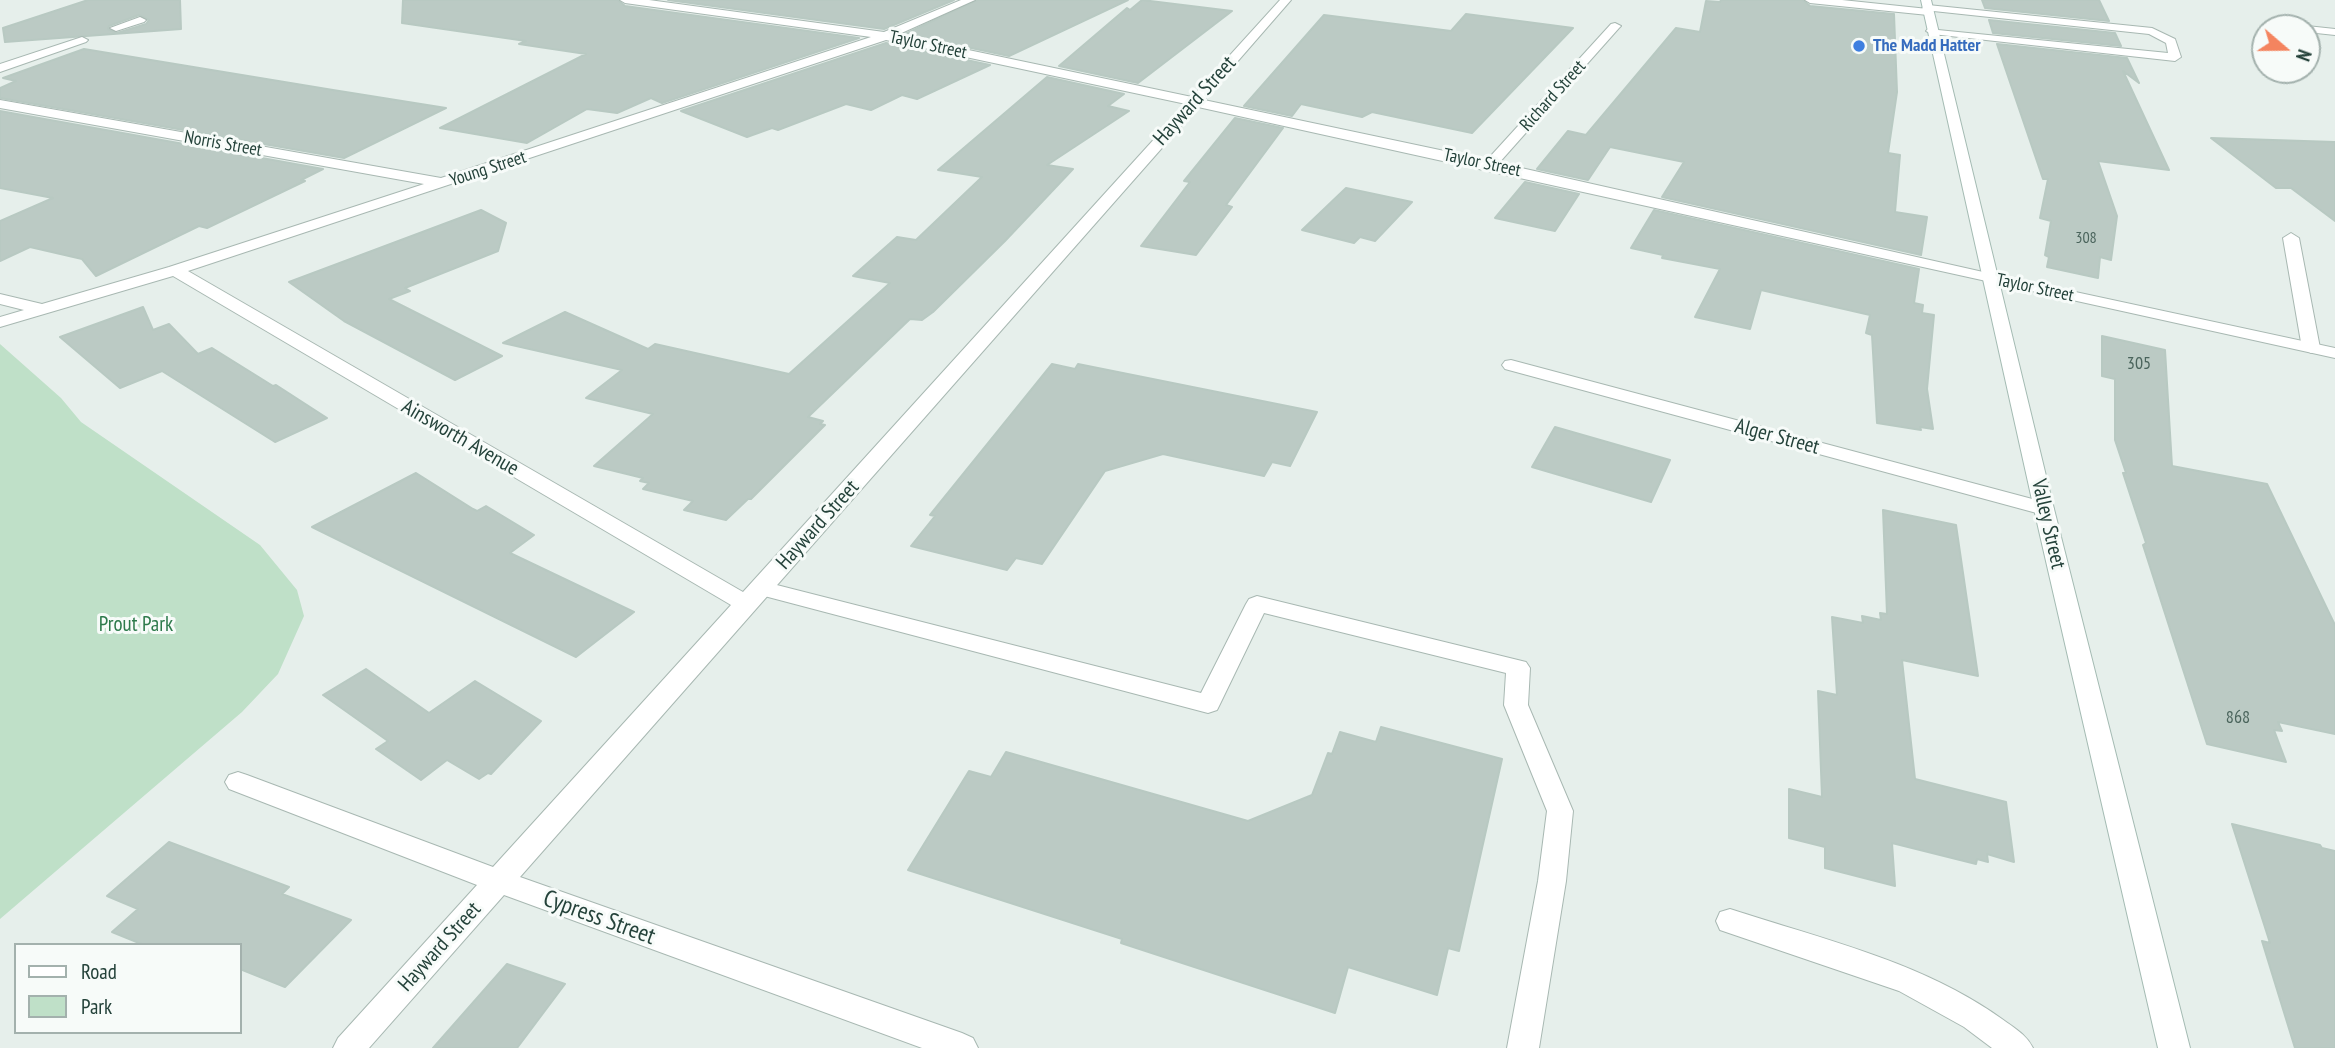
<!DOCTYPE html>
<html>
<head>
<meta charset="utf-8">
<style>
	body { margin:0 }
	#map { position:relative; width:2335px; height:1048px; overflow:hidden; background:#e6efeb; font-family:"PT Sans Narrow",sans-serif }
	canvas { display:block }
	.legend { position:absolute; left:14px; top:943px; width:228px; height:91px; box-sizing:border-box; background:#f7fbf9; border:2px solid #a3b1ad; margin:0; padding:9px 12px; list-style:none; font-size:21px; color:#24423a }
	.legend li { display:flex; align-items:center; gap:14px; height:35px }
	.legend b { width:35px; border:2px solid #a3b1ad }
	.north { position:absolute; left:2251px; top:14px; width:70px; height:70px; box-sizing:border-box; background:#f7fbf9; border:2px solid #a3b1ad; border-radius:50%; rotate:110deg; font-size:19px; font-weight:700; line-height:28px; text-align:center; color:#24423a }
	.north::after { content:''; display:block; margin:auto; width:24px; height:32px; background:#f4845f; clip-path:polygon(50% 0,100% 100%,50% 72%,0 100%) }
</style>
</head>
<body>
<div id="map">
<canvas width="2335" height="1048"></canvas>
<ul class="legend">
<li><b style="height:9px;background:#fff"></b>Road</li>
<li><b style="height:19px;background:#bfe0c8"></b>Park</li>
</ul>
<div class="north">N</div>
</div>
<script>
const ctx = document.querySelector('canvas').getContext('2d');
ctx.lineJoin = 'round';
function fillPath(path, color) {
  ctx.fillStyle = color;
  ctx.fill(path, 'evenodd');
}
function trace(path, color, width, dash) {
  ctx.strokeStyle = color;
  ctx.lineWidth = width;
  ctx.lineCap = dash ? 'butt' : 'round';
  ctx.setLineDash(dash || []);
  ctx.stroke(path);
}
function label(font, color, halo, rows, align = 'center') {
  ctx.font = font + ' "PT Sans Narrow",sans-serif';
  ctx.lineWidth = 6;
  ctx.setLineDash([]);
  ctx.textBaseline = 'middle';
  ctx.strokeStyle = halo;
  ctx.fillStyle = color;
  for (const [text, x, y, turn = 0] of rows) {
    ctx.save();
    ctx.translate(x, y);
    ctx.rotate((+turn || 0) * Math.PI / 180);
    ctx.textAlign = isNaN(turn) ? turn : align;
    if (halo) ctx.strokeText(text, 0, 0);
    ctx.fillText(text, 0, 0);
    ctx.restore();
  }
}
const green = new Path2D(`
	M0 344 61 398 81 422 260 545 297 590 304 616 278 674 242 712 0 919Z`);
const building = new Path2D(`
	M88 0H180L181 29 5 42 3 28ZM139 15 149 20 146 24 117 33 108 29 109 26Z
	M403 0H618L625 6 859 38 662 103 651 98 617 113 587 109 527 143 440 128 586 54 519 44 526 41 402 23Z
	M668 0H954L884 29Z
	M977 0H1128L1009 56 905 34Z
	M1142 0 1232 11 1138 83 1059 66 1127 8 1130 10Z
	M1721 0H1803L1810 6 1894 14 1897 92 1888 153 1900 155 1895 212 1927 217 1921 255 1662 197 1684 162 1610 147 1588 180 1537 169 1568 131 1586 135 1676 28 1700 32 1706 1 1720 2Z
	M1982 0H2099L2109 21 1985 8Z
	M1466 14 1573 28 1472 133 1372 112 1362 117 1301 104 1292 116 1244 106 1324 15 1451 31Z
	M1989 20 2115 33 2121 46 1993 33Z
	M886 43 990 65 917 99 902 95 871 110 846 104 778 130 772 128 747 137 681 111Z
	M1997 44 2127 58 2139 83 2123 71 2169 170 2098 161 2117 216 2111 260 2100 257 2098 278 2047 267 2049 257 2045 255 2051 221 2040 218 2048 179H2043Z
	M84 49 333 90 446 108 344 158 0 98V88L16 81 3 78Z
	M1047 77 1124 94 1108 106 1129 111 1047 165 1073 169 1005 241 933 312 922 320 910 319 808 417 823 421 820 424 825 425 751 499H748L726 520 684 510 693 501 643 489 649 483 640 481 643 478 594 466 653 414 586 398 622 370 503 343 565 312 648 349 655 344 789 374 890 283 853 276 897 237 916 240 982 177 938 170Z
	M0 111 323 169 301 180 305 181 207 228 199 226 96 276 82 259 30 247 0 261V221L53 198 0 188Z
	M1235 118 1283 128 1226 205 1232 207 1196 255 1141 246 1190 182 1184 181Z
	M2211 138 2335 142V221L2291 188H2276Z
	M1525 182 1579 194 1555 231 1495 218Z
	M1346 188 1412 202 1375 241 1360 237 1354 243 1302 230Z
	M481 210 506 223 498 251 405 288 410 291 389 299 502 356 455 380 344 321 289 282Z
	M1654 210 1919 269 1914 303 1923 305 1922 313 1934 315 1927 389 1933 429 1920 427 1921 430 1877 423 1872 335 1866 333 1870 315 1761 290 1750 329 1695 317 1720 269 1662 258 1663 255 1631 248Z
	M143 307 153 330 169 324 198 354 212 348 273 386 276 385 327 418 275 442 162 371 120 388 60 337Z
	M2102 336 2165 350 2172 466 2267 484 2335 625V734L2278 722 2282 731 2274 730 2286 762 2207 744 2143 545 2146 543 2123 473H2126L2115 440V379L2102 376Z
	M1052 364 1075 369 1078 364 1317 412 1290 466 1272 462 1264 476 1163 454 1105 471 1042 564 1016 558 1007 570 911 546 935 516 930 515Z
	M1555 427 1670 460 1651 502 1532 467Z
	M416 473 473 509 477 511 486 506 534 535 510 553 634 612 576 657 312 527Z
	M1883 510 1956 525 1978 676 1902 660 1915 779 2006 802 2014 862 1987 854 1988 862 1977 859 1976 864 1892 843 1895 886 1825 868V847L1789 838V789L1822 797 1818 691 1837 695 1832 617 1863 623 1862 616 1881 620 1880 613 1887 614Z
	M366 669 429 713 475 681 541 721 491 774 488 773 479 779 447 760 421 780 376 749 388 741 323 695Z
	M1381 727 1502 759 1459 951 1448 948 1437 995 1348 967 1335 1013 1121 943 1122 939 908 870 969 771 991 777 1006 752 1248 821 1312 795 1328 753 1332 754 1340 732 1376 742Z
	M2232 824 2320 845 2322 848 2335 851V1048H2295L2262 941 2270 943Z
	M169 842 289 887 282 894 351 920 285 987 240 969V945H144L112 932 138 909 107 896Z
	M507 964 565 984 517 1048H433Z`);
const service = new Path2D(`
	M1928 5 2152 28 2175 39 2181 57 2175 61 1932 34 1926 31 1928 29 2168 53 2166 43 2149 34 1924 10 1922 8Z
	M140 17 146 20 144 22 116 31 110 28Z
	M2307 26 2335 29V35L2307 32V28H2302Z
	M82 37 88 40 86 42 0 72V64Z
	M2291 233 2299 238 2320 348 2311 353 2302 348 2283 238Z
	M761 581 1201 693 1246 604 1249 599 1257 596 1526 662 1530 668 1528 705 1573 811 1566 881 1539 1048H1507L1538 881 1547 811 1504 705 1506 673 1264 613 1220 704 1217 710 1208 713 753 593 750 588 753 583Z
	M1730 909C1822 939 1923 962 2002 1019 2014 1028 2026 1034 2033 1048H1992L1964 1027 1899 991 1720 930 1716 921 1720 912Z`);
const minor = new Path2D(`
	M620 0H649L884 32 961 0H975L897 35 1192 97 1280 0H1291L1204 100 1487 160 1611 24 1615 23 1621 26 1619 28 1499 163 1992 274 2335 348V358L1198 107 520 877 962 1033 973 1038 978 1048H922L504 895 369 1048H333L338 1038 477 885 229 789 225 782 229 775 238 772 247 775 493 867 731 605 173 276 0 327V317L24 310 0 304V294L42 304 169 267 424 184 0 108V100L441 178 871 37 625 3ZM886 40 1186 104 743 592 188 271Z
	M1805 0H1842L1928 9 1934 12 1928 15 1810 3Z
	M1511 360 2051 504 2054 509 2051 514 2044 515 1505 369 1502 365 1505 361Z`);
const secondary = new Path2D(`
	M1921 0H1931L2054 509 2190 1048H2158L2034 509Z`);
const markers = [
	[1859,46,7,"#3f7fe0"]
];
const farNumbernames = [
	["308",2086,238]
];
const farStreetnames = [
	["Taylor Street",928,45,12],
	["Richard Street",1553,96,-48],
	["Norris Street",223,144,10],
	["Taylor Street",1482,163,12],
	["Young Street",488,169,-18],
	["Taylor Street",2035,288,12]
];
const farShopnames = [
	["The Madd Hatter",1873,46]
];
const numberNames = [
	["305",2139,364],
	["868",2238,718]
];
const streetNames = [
	["Hayward Street",1195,101,-48],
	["Alger Street",1777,437,15],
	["Ainsworth Avenue",460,438,30],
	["Valley Street",2048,524,77],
	["Hayward Street",818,525,-48],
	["Hayward Street",440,947,-48]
];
const parkNames = [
	["Prout Park",136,625]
];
const nearStreetnames = [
	["Cypress Street",599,918,20]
];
fillPath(green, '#bfe0c8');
fillPath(building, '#bbcac4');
trace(building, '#b8c9c2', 2);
trace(service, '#a8b8b2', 2);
trace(minor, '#a8b8b2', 2);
trace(secondary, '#a4bbb3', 2);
fillPath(service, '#fff');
fillPath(minor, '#fff');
fillPath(secondary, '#fff');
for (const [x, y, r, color] of markers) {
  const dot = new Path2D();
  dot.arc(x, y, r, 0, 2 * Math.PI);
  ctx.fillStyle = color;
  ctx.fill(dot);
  trace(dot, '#f7fbf9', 2.5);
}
label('16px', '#4a645c', null, farNumbernames);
label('18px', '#24423a', '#f7fbf9', farStreetnames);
label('bold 18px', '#366cbe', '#f7fbf9', farShopnames, 'left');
label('18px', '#4a645c', null, numberNames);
label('21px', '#24423a', '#f7fbf9', streetNames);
label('21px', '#2d7a4b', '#f7fbf9', parkNames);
label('24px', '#24423a', '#f7fbf9', nearStreetnames);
</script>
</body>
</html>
